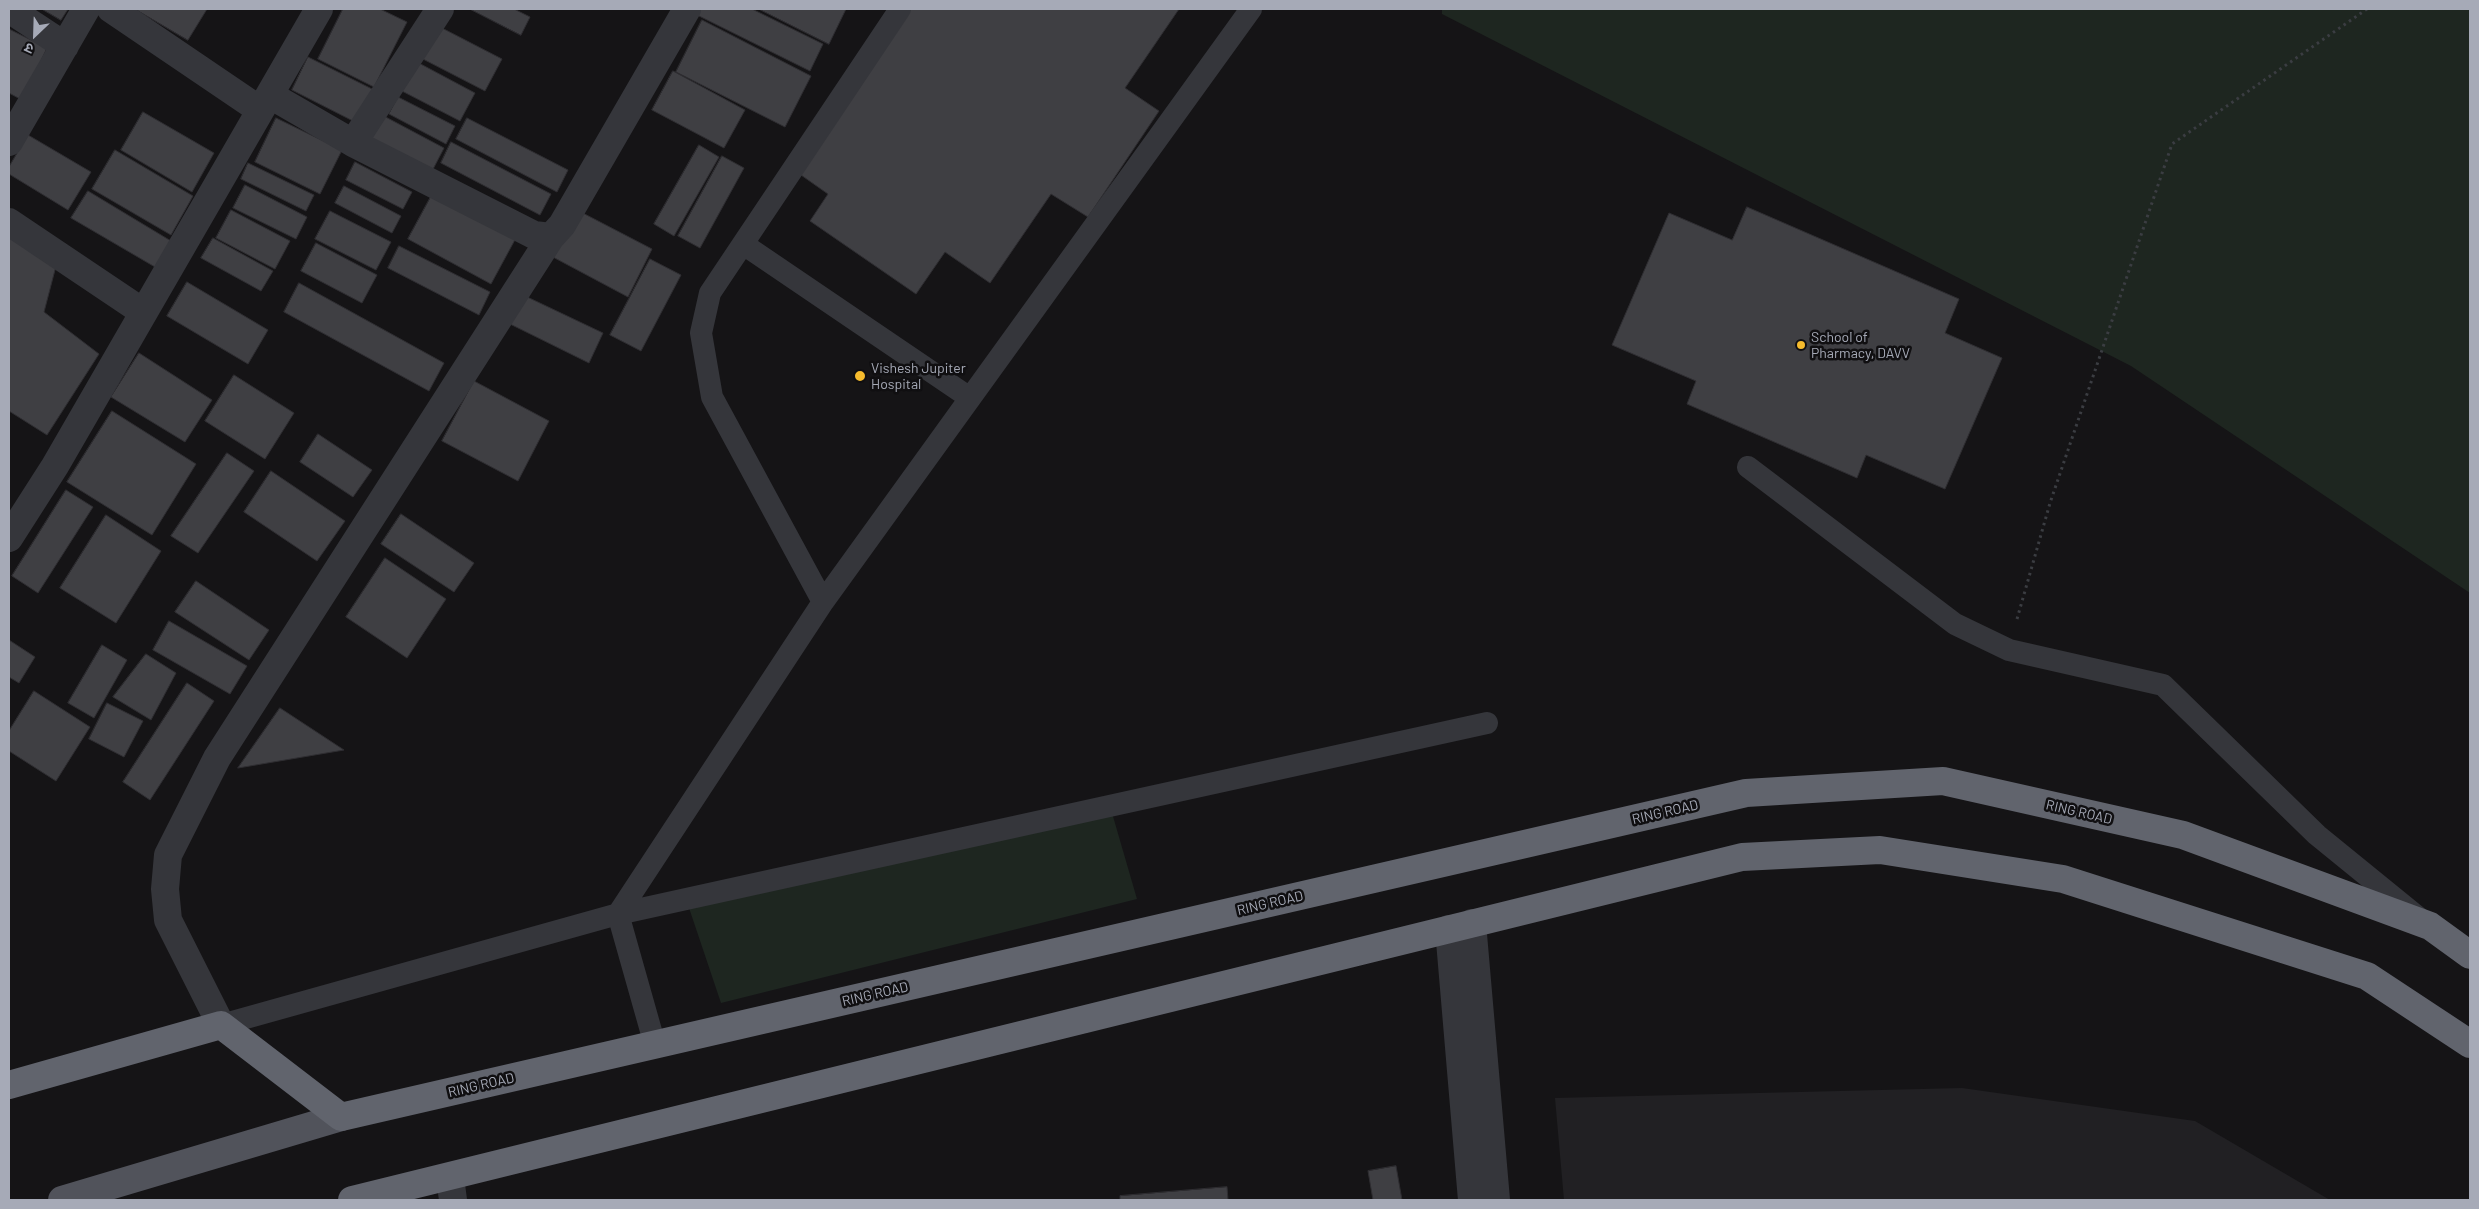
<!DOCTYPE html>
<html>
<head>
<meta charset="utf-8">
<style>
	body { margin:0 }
	#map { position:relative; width:2479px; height:1209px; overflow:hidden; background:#151416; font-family:Barlow,"Noto Sans Devanagari",sans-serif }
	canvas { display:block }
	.frame { position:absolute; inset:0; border:10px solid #a6aab7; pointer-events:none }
	.north { position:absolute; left:10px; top:10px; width:50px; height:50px; -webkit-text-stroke:4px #100f11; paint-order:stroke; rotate:204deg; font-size:14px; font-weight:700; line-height:20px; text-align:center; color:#a6aab7 }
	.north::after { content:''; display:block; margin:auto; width:18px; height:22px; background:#a6aab7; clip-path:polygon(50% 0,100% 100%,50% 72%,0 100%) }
</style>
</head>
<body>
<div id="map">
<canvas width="2479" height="1209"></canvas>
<div class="frame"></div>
<div class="north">उ</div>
</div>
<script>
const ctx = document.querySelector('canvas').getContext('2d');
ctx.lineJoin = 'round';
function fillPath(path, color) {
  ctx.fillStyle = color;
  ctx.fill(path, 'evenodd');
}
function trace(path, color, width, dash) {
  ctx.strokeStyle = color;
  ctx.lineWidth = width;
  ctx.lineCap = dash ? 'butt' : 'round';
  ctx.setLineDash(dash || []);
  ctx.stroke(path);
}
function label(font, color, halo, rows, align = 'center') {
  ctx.font = font + ' Barlow,sans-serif';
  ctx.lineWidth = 5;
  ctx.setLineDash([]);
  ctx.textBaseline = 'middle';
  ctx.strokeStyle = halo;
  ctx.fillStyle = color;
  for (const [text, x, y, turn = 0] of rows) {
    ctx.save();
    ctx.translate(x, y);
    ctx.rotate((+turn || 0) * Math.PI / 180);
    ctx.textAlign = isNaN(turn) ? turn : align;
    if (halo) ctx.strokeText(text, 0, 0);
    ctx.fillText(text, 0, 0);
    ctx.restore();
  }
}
const built = new Path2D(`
	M1962 1088 2195 1121 2330 1200H1564L1555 1098Z`);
const green = new Path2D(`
	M1442 9H2470V593L2131 366 1442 14Z
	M1110 806 1137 899 721 1003 686 899Z`);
const building = new Path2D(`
	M42 9H68L61 20Z
	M135 9H207L188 40Z
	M343 9H380L407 22 374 87 318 59Z
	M470 9H514L530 17 521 35Z
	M695 9H752L823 44 810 71 693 13Z
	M759 9H846L829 44Z
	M911 9H1179L1125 88 1159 111 1088 217 1051 194 990 283 945 252 916 294 810 221 828 194 801 175Z
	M702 20 811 76 785 127 676 72Z
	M438 26 502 59 485 91 421 58Z
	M9 29 47 48 22 100 9 93Z
	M308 57 374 90 357 123 292 90Z
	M415 61 475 93 460 121 400 90Z
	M673 71 745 110 724 148 652 110Z
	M398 97 455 126 446 144 389 114Z
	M143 112 214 153 192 192 121 150Z
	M380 114 444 148 430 175 366 141Z
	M276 118 342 150 320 194 255 162Z
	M467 118 568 170 557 192 456 139Z
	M28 135 91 172 68 210 9 174V167Z
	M451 142 551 194 540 215 441 163Z
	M699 145 719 157 674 236 654 224Z
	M115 150 193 196 171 235 92 189Z
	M722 156 744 168 700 248 678 236Z
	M355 162 412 192 403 209 346 180Z
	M248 163 314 195 306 211 241 179Z
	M245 185 307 217 296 239 233 208Z
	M344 186 401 216 392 233 335 203Z
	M88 191 171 241 155 267 71 218Z
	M434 191 517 236 491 284 408 239Z
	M1747 207 1959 299 1945 333 2002 358 1945 489 1866 455 1857 478 1687 404 1696 381 1612 345 1669 213 1732 240Z
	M575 209 652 249 628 297 551 256Z
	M231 210 290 241 275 269 216 238Z
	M330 211 391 242 376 270 315 239Z
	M9 236 56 266 44 312 99 354 47 435 9 411Z
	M213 238 273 271 261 291 201 258Z
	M316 243 377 275 362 303 301 271Z
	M399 246 490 292 479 315 388 268Z
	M650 259 681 275 641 351 610 335Z
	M187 282 268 330 248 364 167 316Z
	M299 283 444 363 429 391 284 312Z
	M523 295 603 333 589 363 510 324Z
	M139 353 212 400 185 442 111 397Z
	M234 375 294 413 265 459 205 421Z
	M474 381 549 421 518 481 442 441Z
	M112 411 196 464 152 535 67 482Z
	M318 434 372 470 353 497 300 462Z
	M227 453 254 471 198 553 171 536Z
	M271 471 345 521 317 561 244 512Z
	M66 490 93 507 38 593 12 576Z
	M401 514 474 563 454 592 381 544Z
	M106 515 161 551 116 623 60 588Z
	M385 558 446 599 407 658 346 617Z
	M196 581 269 630 249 660 175 612Z
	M169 621 247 666 230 694 153 650Z
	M9 640 35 657 19 683 9 677Z
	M102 645 127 660 94 718 68 703Z
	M146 654 176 673 151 720 113 697Z
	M187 683 214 701 150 800 123 782Z
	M34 691 90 727 56 781 9 751V731Z
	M107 703 143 721 124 757 89 739Z
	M280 708 344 750 238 768Z
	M1396 1166 1402 1200H1373L1368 1171Z
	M1227 1187 1228 1200H1120V1196Z`);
const path = new Path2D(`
	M2017 619 2050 503 2172 144 2367 9`);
const lane = new Path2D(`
	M743 244 970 398
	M1748 467 1955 624 2009 650 2163 685 2317 835 2419 918
	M823 602 712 397 701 333 710 293 900 9
	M221 1025 618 914 1487 723
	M655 1045 618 914 823 602 1251 9`);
const street = new Path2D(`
	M9 9 65 46
	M111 9 260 110
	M270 95 353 143 534 235 551 237 562 225 687 9
	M9 142 86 9
	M353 143 440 9
	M9 222 143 312
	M9 538 55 466 319 9
	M1472 923 1496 1200
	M1449 929 1472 1200
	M221 1025 168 920 165 889 168 855 217 758 551 237
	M450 1177 453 1200`);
const primary = new Path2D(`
	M62 1200 341 1117`);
const highway = new Path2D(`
	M9 1085 221 1025 341 1117 1746 793 1943 781 2183 835 2430 926 2470 955
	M352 1200 1742 857 1880 850 2063 879 2367 976 2470 1044`);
const markers = [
	[1801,345,5,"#f6bb2d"],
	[860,376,6,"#f6bb2d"]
];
const poiNames = [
	["School of",1811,337],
	["Pharmacy, DAVV",1811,353],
	["Vishesh Jupiter",871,368],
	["Hospital",871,384]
];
const streetNames = [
	["RING ROAD",1665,812,-13],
	["RING ROAD",2079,812,13],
	["RING ROAD",1270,903,-13],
	["RING ROAD",875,994,-13],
	["RING ROAD",481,1085,-13]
];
fillPath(built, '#212023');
fillPath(green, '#1e2620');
fillPath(building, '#3f3f43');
trace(building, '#2f2e32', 1);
trace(path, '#3b3d42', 3, [2.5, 4]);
trace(lane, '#35363b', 22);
trace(street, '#35363b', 28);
trace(primary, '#51535b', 28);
trace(highway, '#61646d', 28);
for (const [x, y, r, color] of markers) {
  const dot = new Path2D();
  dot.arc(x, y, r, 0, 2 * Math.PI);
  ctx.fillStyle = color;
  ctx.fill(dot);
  trace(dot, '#100f11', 2);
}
label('14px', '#a6aab7', '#100f11', poiNames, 'left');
label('14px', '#a6aab7', '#100f11', streetNames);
</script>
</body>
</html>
